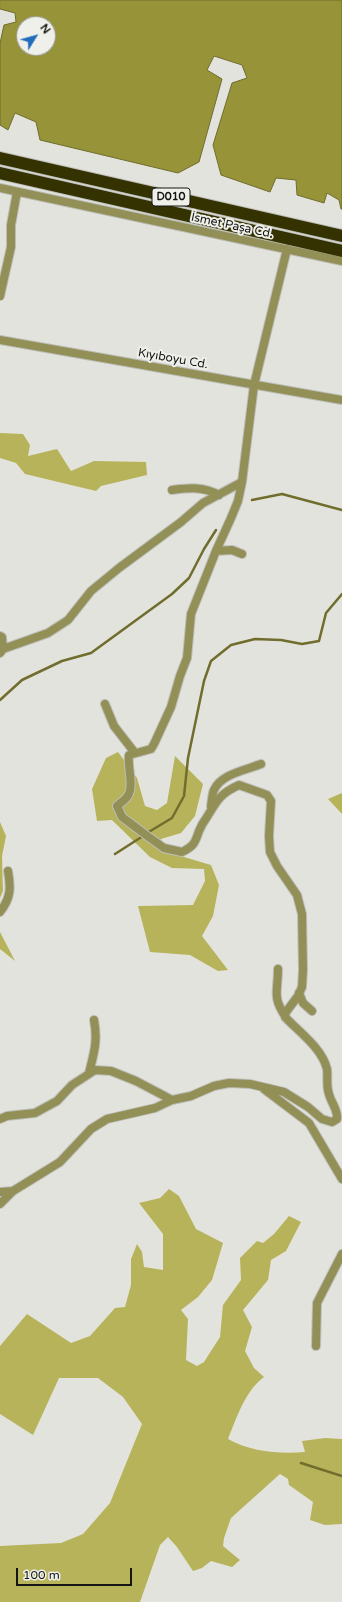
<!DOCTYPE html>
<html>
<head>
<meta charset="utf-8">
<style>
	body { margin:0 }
	#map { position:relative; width:342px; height:1602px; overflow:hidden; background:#e3e3de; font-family:"Varela Round",sans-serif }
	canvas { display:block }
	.north { position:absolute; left:16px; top:16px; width:40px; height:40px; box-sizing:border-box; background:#f0f0eb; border:1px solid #989895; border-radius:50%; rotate:53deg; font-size:11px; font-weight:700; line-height:16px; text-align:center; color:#151513 }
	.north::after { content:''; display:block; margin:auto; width:14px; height:18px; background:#226cbc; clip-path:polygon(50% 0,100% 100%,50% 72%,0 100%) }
	.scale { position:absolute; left:16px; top:1568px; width:116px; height:18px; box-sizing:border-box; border:2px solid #151513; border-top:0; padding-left:5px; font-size:12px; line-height:14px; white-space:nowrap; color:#151513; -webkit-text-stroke:3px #f0f0eb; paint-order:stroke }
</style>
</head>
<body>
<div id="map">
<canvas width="342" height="1602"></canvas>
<div class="north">N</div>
<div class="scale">100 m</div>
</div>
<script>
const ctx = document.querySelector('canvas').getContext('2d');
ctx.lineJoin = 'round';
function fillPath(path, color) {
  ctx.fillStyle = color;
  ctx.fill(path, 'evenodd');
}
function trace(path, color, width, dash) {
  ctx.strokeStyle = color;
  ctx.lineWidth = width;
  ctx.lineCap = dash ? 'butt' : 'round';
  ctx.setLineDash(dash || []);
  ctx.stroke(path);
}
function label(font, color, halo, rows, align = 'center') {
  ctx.font = font + ' "Varela Round",sans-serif';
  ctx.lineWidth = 4;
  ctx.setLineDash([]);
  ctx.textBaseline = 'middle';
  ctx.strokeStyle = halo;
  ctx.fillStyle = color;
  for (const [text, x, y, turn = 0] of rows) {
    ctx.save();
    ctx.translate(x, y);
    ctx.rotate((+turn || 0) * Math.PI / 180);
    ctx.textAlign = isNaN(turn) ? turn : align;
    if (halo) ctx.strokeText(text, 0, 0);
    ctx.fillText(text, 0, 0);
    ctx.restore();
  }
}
const forest = new Path2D(`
	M0 433 23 434 30 445 28 456 57 449 71 471 94 461 146 462 147 475 101 486 96 491 25 474 16 463 0 458Z
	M118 752 137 778 145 806 157 810 167 803 175 756 203 784 195 816 181 833 161 839 157 849 211 865 219 885 213 916 202 936 228 970 218 971 190 955 150 952 138 906 193 905 205 881 204 869 172 868 150 857 112 820 97 821 92 789 106 758Z
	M342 793V814L328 799Z
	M0 822 6 836 2 856 3 891 0 898Z
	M0 932 15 961 0 949Z
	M169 1189 179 1196 196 1229 223 1243 212 1280 198 1297 181 1310 188 1319 186 1360 197 1366 204 1362 220 1337 223 1305 241 1280 240 1258 257 1241 263 1243 274 1234 289 1216 301 1222 286 1251 271 1260 268 1280 243 1310 252 1327 245 1351 254 1368 264 1377C245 1391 237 1417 228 1439 251 1452 279 1454 305 1452L302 1441 325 1438 342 1439V1524L325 1525 310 1520 313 1502 289 1485 288 1479 280 1474 231 1518 224 1538 223 1546 240 1560 232 1567 211 1561 202 1568 193 1571 177 1547 168 1537 160 1545 140 1602H0V1546L61 1543 83 1534 110 1503 142 1424 123 1397 98 1378H59L33 1435 0 1414V1346L27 1314 71 1343 90 1336 115 1308 125 1307 131 1285V1259L137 1244 142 1252 144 1267 163 1270V1234L139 1203 160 1198Z`);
const water = new Path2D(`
	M0 0H342V209H341L339 200 327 193 324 203 297 195 296 180 276 178 270 192 221 175 213 145 232 83 247 78 242 65 214 56 207 70 222 79 199 162 178 173 40 140 36 122 15 113 8 130 0 125V43L4 25 16 22 15 13 0 9ZM24 24H48V48H24Z`);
const stream = new Path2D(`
	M252 500 282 494 342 510
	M0 700 22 680 62 661 91 653 172 594 189 578 204 549 216 530
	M147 833 172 818 184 796 188 758 204 681 211 661 231 645 255 639 281 640 302 644 319 641 326 613 342 594
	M115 854 143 836
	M301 1463 342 1476`);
const minor = new Path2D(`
	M0 188 342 261
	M0 296 11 247V225L17 192
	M0 340 342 400
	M172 490C189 488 203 486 219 495
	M216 551 232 550 242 554
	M0 636 2 637 3 649
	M0 653 3 649 48 633 68 620 91 591 119 568 181 522 203 503 242 482 254 385 287 249
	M105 704 114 726 135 753
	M211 806C212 801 212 794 214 790 221 774 246 770 261 764
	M0 912C11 898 11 888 8 871
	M278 969C278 992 272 996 285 1016
	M299 993 303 1003 312 1011
	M89 1073C94 1053 98 1041 94 1020
	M264 1089 309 1123 342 1179
	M0 1119 7 1116 35 1113 57 1101 72 1085 95 1070 111 1071 136 1081 172 1100 191 1096 214 1086 229 1083 250 1084 284 1092 308 1107 322 1119 332 1122 337 1119C338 1109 331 1103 329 1094 326 1086 328 1077 327 1069 322 1048 299 1032 285 1017L286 1012 298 996 302 987 303 970 302 914 297 895 277 866 270 852 269 836 271 801 267 795 239 785C221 793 217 800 207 817 204 821 201 826 199 831 195 843 194 846 182 852L164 848 146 835 122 817 117 806C120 803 124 801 127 797 135 787 127 767 129 755L151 749 154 744 171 707 180 676 187 658 191 614 216 551 231 518 238 501 242 482
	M0 1192 13 1191 60 1162 91 1129 107 1119 155 1108 172 1100
	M0 1204 13 1191
	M316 1346 317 1303 342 1254`);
const highway = new Path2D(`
	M0 158 342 236
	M0 173 342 251`);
const shields = [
	[171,197,38]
];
const shieldNames = [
	["D010",171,197]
];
const streetNames = [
	["İsmet Paşa Cd.",232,226,12],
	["Kıyıboyu Cd.",173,359,10]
];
fillPath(forest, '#b7b35a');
fillPath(water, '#979338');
trace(water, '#706d2d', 1);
trace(stream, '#706d2d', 2.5);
trace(minor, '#bebeb9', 10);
trace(highway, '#bebeb9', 14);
trace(minor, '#929057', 8);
trace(highway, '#343200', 12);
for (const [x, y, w] of shields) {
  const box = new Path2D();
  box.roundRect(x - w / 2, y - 9, w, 18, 3);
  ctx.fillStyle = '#f0f0eb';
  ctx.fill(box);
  trace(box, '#151513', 1);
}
label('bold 11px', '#151513', null, shieldNames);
label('12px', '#151513', '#f0f0eb', streetNames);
</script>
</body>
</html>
